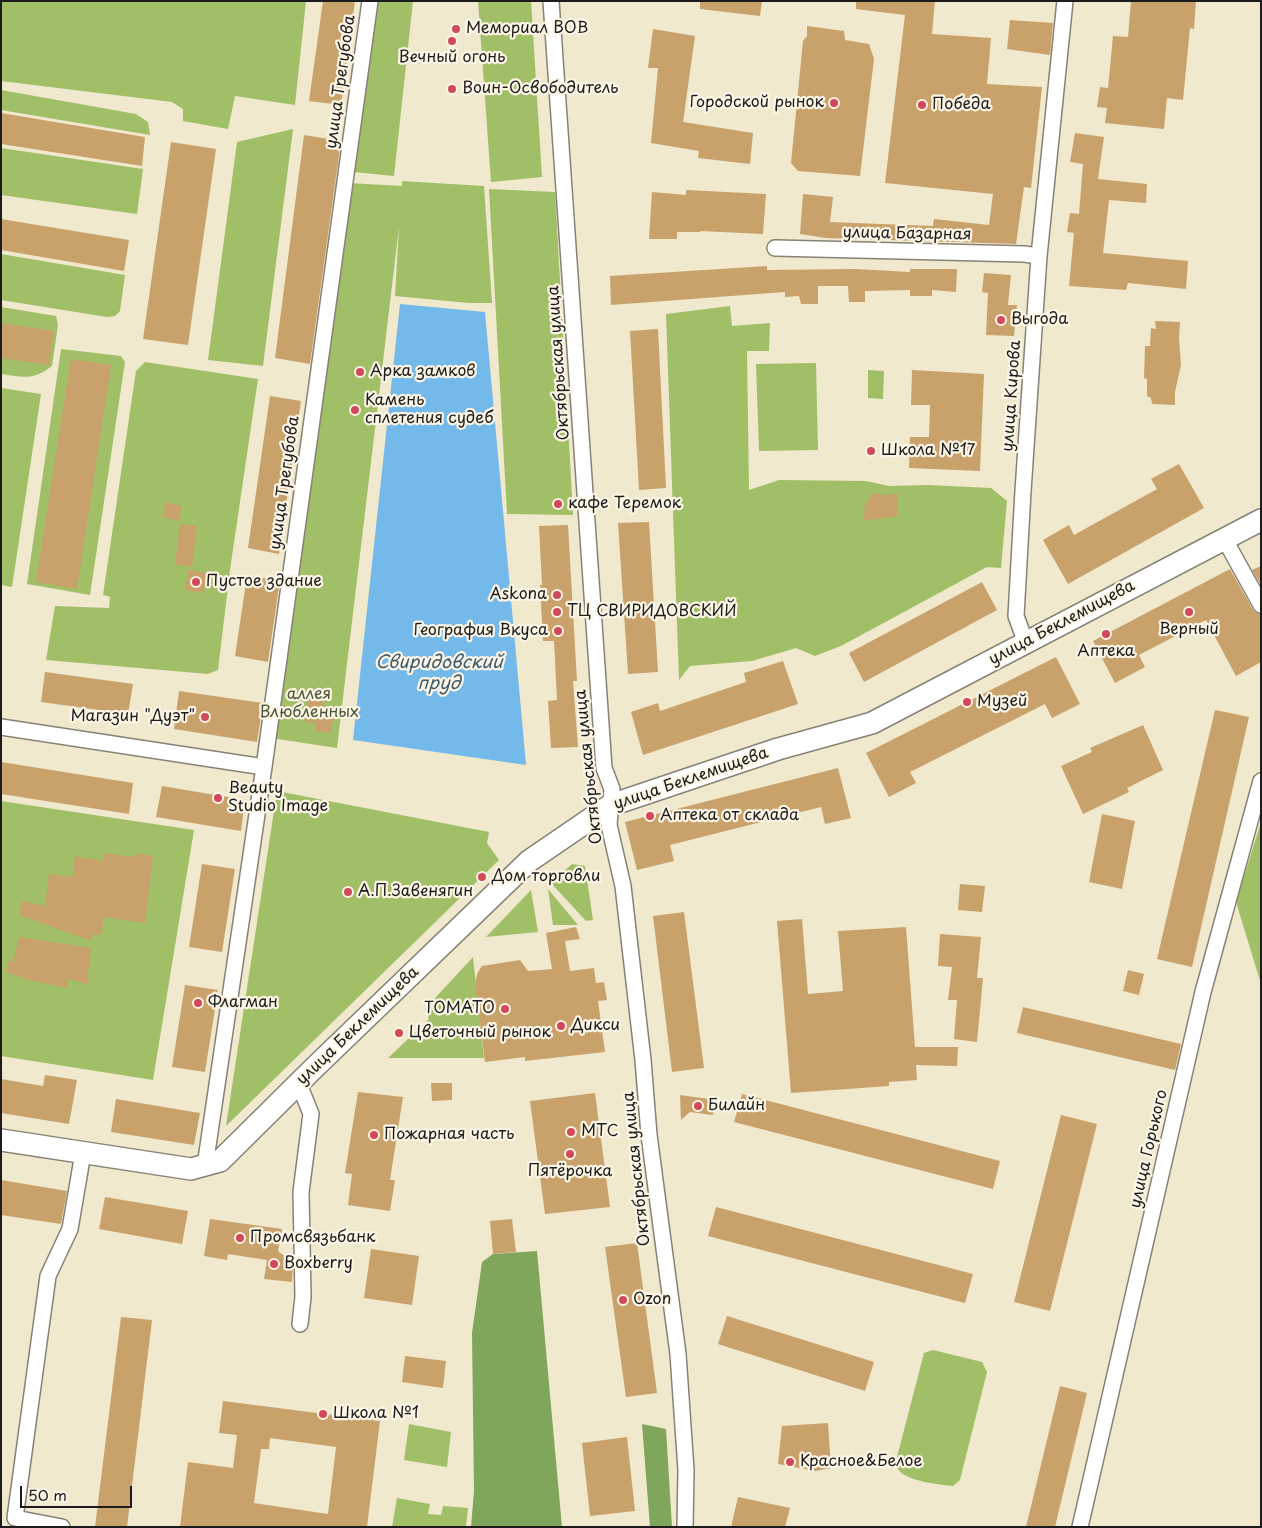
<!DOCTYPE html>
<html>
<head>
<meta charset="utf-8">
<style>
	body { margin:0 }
	#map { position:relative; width:1262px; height:1528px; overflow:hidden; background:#f0e9ce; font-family:"Playpen Sans",sans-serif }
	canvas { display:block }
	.frame { position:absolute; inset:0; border:2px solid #1c1c1c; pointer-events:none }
	.scale { position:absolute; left:20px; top:1486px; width:112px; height:22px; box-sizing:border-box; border:2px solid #1c1c1c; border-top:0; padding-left:6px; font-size:15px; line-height:18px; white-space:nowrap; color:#1c1c1c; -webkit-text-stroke:4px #fcf5e5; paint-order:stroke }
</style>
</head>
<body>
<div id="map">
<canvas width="1262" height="1528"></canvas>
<div class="frame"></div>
<div class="scale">50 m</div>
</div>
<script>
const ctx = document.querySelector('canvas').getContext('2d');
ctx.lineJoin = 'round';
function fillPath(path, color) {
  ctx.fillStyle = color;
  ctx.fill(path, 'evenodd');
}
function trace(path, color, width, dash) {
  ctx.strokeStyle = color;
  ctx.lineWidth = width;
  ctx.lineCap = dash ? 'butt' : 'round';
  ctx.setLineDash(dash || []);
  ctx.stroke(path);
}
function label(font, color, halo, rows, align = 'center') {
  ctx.font = font + ' "Playpen Sans",sans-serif';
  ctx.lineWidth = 4.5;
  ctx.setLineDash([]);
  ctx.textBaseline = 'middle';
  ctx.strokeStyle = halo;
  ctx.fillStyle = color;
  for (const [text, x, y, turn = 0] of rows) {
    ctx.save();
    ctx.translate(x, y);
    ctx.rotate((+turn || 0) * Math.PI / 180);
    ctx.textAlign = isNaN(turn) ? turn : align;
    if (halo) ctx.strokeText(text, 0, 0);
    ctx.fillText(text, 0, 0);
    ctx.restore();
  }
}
const green = new Path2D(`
	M1 1H306L295 105 235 96 228 129 183 121V109L172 102 1 81Z
	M375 1H413L394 176 354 172Z
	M478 1H531L542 177 491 182Z
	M1 90 136 114 148 122 150 135 1 110Z
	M293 129 263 366 208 360 237 142Z
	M1 148 143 169 137 214 1 195Z
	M402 181 484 186 492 303H469L395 296 399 227 337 748 271 738 349 183 402 186Z
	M489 189 555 192 573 515 507 514Z
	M1 254 125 275 120 311 115 316 107 317 1 300Z
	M730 306 732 326 770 323 769 351H747L749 490 779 480 866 481 889 486 928 485 991 488 1007 501 1001 568 987 567 841 646 815 656 796 648 752 661 690 666 679 680 666 314Z
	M1 307 56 316 58 325 52 366C33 381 24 377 1 374Z
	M61 349 121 356 125 362 90 595 27 584Z
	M145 362 258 379 230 570 218 670 208 674 46 660 55 606 109 608 110 597 103 595 136 371Z
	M816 363 818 450 759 451 756 364Z
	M868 370 884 371 883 399 868 398Z
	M1 388 41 394 12 587 1 585Z
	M277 791 489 832 487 843 499 860 226 1126Z
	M1 801 194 830 153 1080 1 1056Z
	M1261 822V984L1236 902Z
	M572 864 585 866 593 920 586 921 551 883Z
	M548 889 578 925H553Z
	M531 890 538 932 486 937Z
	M473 957 484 1058H388L429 1019 425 1009Z
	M933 1350 982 1362 987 1372 960 1480 953 1486C940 1485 905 1481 898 1469 896 1466 896 1464 896 1461L924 1353Z
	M409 1424 451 1432 447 1467 404 1460Z
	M397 1498 430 1504 428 1514 441 1515 443 1506 468 1508 466 1527H392Z`);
const forest = new Path2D(`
	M537 1251 562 1527H471L474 1491 472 1333 482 1262 493 1254Z
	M642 1424 666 1429 672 1527H650Z`);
const water = new Path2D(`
	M400 304 485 312 526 765 353 740Z`);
const building = new Path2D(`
	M323 1H355L341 105 309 101Z
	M700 1H762L760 16 700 9Z
	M856 1H935L932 34 991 38 987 84 1042 87 1031 188 1024 187 1016 244 826 238 800 234 803 194 833 197 830 222 933 226 934 219 989 225 993 194 885 183 905 15 856 9Z
	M1131 1H1196L1194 29 1190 28 1183 100 1167 98 1164 129 1105 123 1107 108 1097 107 1100 87 1108 88 1113 36 1128 37Z
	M1010 20 1053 23 1050 55 1007 49Z
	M807 26 844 31 845 40 869 44 874 59 860 176 798 171 791 163 803 41 807 36Z
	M653 29 695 36 683 122 753 133 750 164 698 158 699 151 651 143 658 68H648Z
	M1 113 145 137 142 166 1 144Z
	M1075 133 1104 137 1098 179 1147 184 1146 203 1109 200 1103 253 1188 261 1186 289 1128 283 1126 290 1069 286 1074 233 1067 232 1070 213 1079 214 1083 164 1070 162Z
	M304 135 341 141 310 364 275 358Z
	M171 142 216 149 188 345 143 339Z
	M686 190 766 194 763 234 700 231V232H677V239H649L652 192 686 195Z
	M1 219 129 240 124 271 1 250Z
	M767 266V270L857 269 910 272V269H957L956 292 932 290V296H910V290L865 291V302H849L848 286H818V304H801L799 296 785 297V292L611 305 610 276Z
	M984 273 1011 275 1008 305H1017L1014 336 986 335 988 293 982 292Z
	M1155 321 1180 322 1179 338 1181 365 1175 392V405L1152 404 1151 398 1147 396V379L1144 378 1145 346H1150L1151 328 1156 329Z
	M1 323 54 331 49 365 1 358Z
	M658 329 666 488 639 490 630 331Z
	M71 359 111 365 77 589 36 582Z
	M912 370 984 374 980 471 909 468 910 437H929L930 405H911Z
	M270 396 301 401 279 554 248 548Z
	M1179 464 1204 508 1068 584 1043 540 1069 525 1074 535 1157 489 1151 479Z
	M878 493 880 495 897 494V517L864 520 865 501H870V494Z
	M165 502 182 506 179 521 162 517Z
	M649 522 658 672 628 674 618 523Z
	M180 524 197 526 192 567 175 564Z
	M568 525 577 681H573L578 747 551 748 548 701 557 700 554 641H543L540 585H542L539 526Z
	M1261 566V585L1252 570Z
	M1230 569 1253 610 1256 613 1261 614V662L1236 676 1206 620 1139 655 1145 667 1115 683 1093 641Z
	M188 570 207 573 204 593 185 590Z
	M247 576 280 580 268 662 235 656Z
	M982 582 997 610 864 682 849 653Z
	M1056 657 1080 704 1052 718 1045 704 910 772 916 783 889 797 866 753Z
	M783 661 798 704 643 755 631 712 658 703 660 711 746 682 744 673Z
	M45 672 133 684 128 714 41 702Z
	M179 691 263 703 257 742 174 729Z
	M309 697 323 699 322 712 334 713 331 733 315 731 316 723 305 722Z
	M1215 710 1249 717 1192 967 1157 959Z
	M1143 725 1163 770 1127 788 1129 792 1083 814 1061 766 1092 752 1090 748Z
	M1 762 133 783 129 814 1 794Z
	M838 768 851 818 825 824 821 807 670 845 674 861 637 870 625 822Z
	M162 786 245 800 241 831 156 817Z
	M1102 814 1135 821 1122 889 1089 882Z
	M104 853 135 857V853L153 856 145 923 104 917 101 935 93 934 92 941 19 915 22 901 45 906 49 874 73 877 75 856 104 861Z
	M202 864 235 869 222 952 189 947Z
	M960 884 985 886 982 912 958 910Z
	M684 912 704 1068 672 1072 653 916Z
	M802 919 808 994 843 991 838 931 906 927 915 1047H958L957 1066 916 1065 917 1080 889 1082V1086L791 1093 777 921Z
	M576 927 580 939 565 941 570 971 594 968 596 983 604 982 607 1000 598 1001 605 1052 525 1061V1057L485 1062 476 991V979L478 972 482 966 520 960 528 971 552 969 546 933Z
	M940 934 981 937 977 978H983L977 1042 954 1039 957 1000H948L952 967 938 966Z
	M19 937 91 948 88 974 89 984 68 979 67 988 28 980 6 972 8 961 13 962Z
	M1128 970 1144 974 1139 995 1123 991Z
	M185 985 218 990 205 1072 172 1067Z
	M1023 1007 1181 1044 1175 1070 1017 1033Z
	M45 1075 77 1080 69 1124 1 1113V1079L43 1086Z
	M431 1083H452V1100L432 1101Z
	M358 1092 403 1097 390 1180H395L390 1211 348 1205 352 1174 345 1173Z
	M595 1093 610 1207 545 1214 530 1101Z
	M742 1094 1000 1161 993 1189 734 1122Z
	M680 1095 716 1100 713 1115 690 1112 681 1120Z
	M116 1099 200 1113 194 1145 111 1132Z
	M1061 1115 1097 1124 1050 1311 1014 1302Z
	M1 1180 67 1191 61 1224 1 1215Z
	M105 1197 188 1211 182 1244 99 1229Z
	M716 1207 973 1274 965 1303 708 1236Z
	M210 1219 282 1229 278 1251 293 1263 292 1282 264 1279 267 1260 228 1254 227 1260 204 1256Z
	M512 1219 516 1252 493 1254 490 1221Z
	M637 1243 657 1393 626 1397 605 1247Z
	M371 1249 419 1256 412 1305 364 1298Z
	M727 1316 874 1362 865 1391 718 1344Z
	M121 1317 152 1320 127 1527H95Z
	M405 1356 446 1361 443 1388 402 1382Z
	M1060 1386 1087 1393 1055 1527H1026Z
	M223 1401 380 1421 367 1527H180L188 1462 233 1468 237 1435 219 1433ZM270 1438 336 1447 328 1514 254 1503 261 1449H269Z
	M828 1423 831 1468 816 1471 778 1464 782 1426Z
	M627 1437 635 1511 590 1516 582 1443Z
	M738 1497 790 1508 785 1527H731Z`);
const street = new Path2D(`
	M551 1 604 768 612 789 609 825 623 886 643 1060 649 1135 678 1354 686 1470 685 1527
	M775 248 1024 254 1039 256
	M1224 538 1261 605
	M1026 643 1016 616 1023 491 1039 256 1065 1
	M1 727 264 767
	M299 1084 311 1114 301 1192 303 1297 300 1324
	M205 1166 264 767 370 1
	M62 1527 15 1518 48 1276 70 1229 83 1153
	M1080 1527 1203 992 1261 781`);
const secondary = new Path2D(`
	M1 1140 191 1169 220 1161 315 1067 529 861 611 805 778 749 872 723 1261 520`);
const markers = [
	[456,29,5,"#d1495b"],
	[452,41,5,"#d1495b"],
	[452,89,5,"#d1495b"],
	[834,103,5,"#d1495b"],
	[922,105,5,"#d1495b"],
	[1001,320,5,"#d1495b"],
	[360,372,5,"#d1495b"],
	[355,410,5,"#d1495b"],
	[871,451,5,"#d1495b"],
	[558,504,5,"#d1495b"],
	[196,582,5,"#d1495b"],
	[557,595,5,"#d1495b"],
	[557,612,5,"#d1495b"],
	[1189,612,5,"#d1495b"],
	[558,631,5,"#d1495b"],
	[1106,634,5,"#d1495b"],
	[967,702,5,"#d1495b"],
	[205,717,5,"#d1495b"],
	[218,798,5,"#d1495b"],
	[650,816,5,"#d1495b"],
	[482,877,5,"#d1495b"],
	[348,892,5,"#d1495b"],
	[198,1003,5,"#d1495b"],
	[505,1009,5,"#d1495b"],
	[561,1026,5,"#d1495b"],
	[399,1033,5,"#d1495b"],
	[698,1106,5,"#d1495b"],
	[571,1132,5,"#d1495b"],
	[374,1135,5,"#d1495b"],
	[570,1154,5,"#d1495b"],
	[240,1238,5,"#d1495b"],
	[274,1264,5,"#d1495b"],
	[623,1300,5,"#d1495b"],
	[323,1414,5,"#d1495b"],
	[790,1462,5,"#d1495b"]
];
const poiNames = [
	["Мемориал ВОВ",466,29],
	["Вечный огонь",452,58,"center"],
	["Воин-Освободитель",462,89],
	["Городской рынок",824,103,"right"],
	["Победа",932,105],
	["Выгода",1011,320],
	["Арка замков",370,372],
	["Камень",365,401],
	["сплетения судеб",365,419],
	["Школа №17",881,451],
	["кафе Теремок",568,504],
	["Пустое здание",206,582],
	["Askona",547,595,"right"],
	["ТЦ СВИРИДОВСКИЙ",567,612],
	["Верный",1189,630,"center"],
	["География Вкуса",548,631,"right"],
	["Аптека",1106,652,"center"],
	["Музей",977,702],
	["Магазин \"Дуэт\"",195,717,"right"],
	["Beauty",228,789],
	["Studio Image",228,807],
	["Аптека от склада",660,816],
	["Дом торговли",492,877],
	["А.П.Завенягин",358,892],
	["Флагман",208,1003],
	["ТОМАТО",495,1009,"right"],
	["Дикси",571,1026],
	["Цветочный рынок",409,1033],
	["Билайн",708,1106],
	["МТС",581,1132],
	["Пожарная часть",384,1135],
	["Пятёрочка",570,1172,"center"],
	["Промсвязьбанк",250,1238],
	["Boxberry",284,1264],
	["Ozon",633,1300],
	["Школа №1",333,1414],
	["Красное&Белое",800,1462]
];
const streetNames = [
	["улица Трегубова",341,82,-82],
	["улица Базарная",907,234,1],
	["Октябрьская улица",559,363,-94],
	["улица Кирова",1012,396,-86],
	["улица Трегубова",285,483,-82],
	["улица Беклемищева",1062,623,-28],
	["Октябрьская улица",589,767,-96],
	["улица Беклемищева",691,779,-19],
	["улица Беклемищева",358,1026,-44],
	["улица Горького",1149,1149,-77],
	["Октябрьская улица",637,1169,-96]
];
const parkNames = [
	["аллея",309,695],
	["Влюбленных",309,713]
];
const waterNames = [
	["Свиридовский",439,663],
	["пруд",439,684]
];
fillPath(green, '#a0bf67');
fillPath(forest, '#80a65c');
fillPath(water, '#73b9ea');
fillPath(building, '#c9a16b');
trace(street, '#868275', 18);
trace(secondary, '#868275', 24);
trace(street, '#fff', 15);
trace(secondary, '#fff', 21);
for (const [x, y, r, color] of markers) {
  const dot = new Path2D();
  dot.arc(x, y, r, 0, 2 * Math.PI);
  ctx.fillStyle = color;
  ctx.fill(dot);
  trace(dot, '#fcf5e5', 2);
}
label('16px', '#1c1c1c', '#fcf5e5', poiNames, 'left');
label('16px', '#1c1c1c', '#fcf5e5', streetNames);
label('16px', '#4a5536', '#fcf5e5', parkNames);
label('italic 18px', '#3f5b6e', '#fcf5e5', waterNames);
</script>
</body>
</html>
